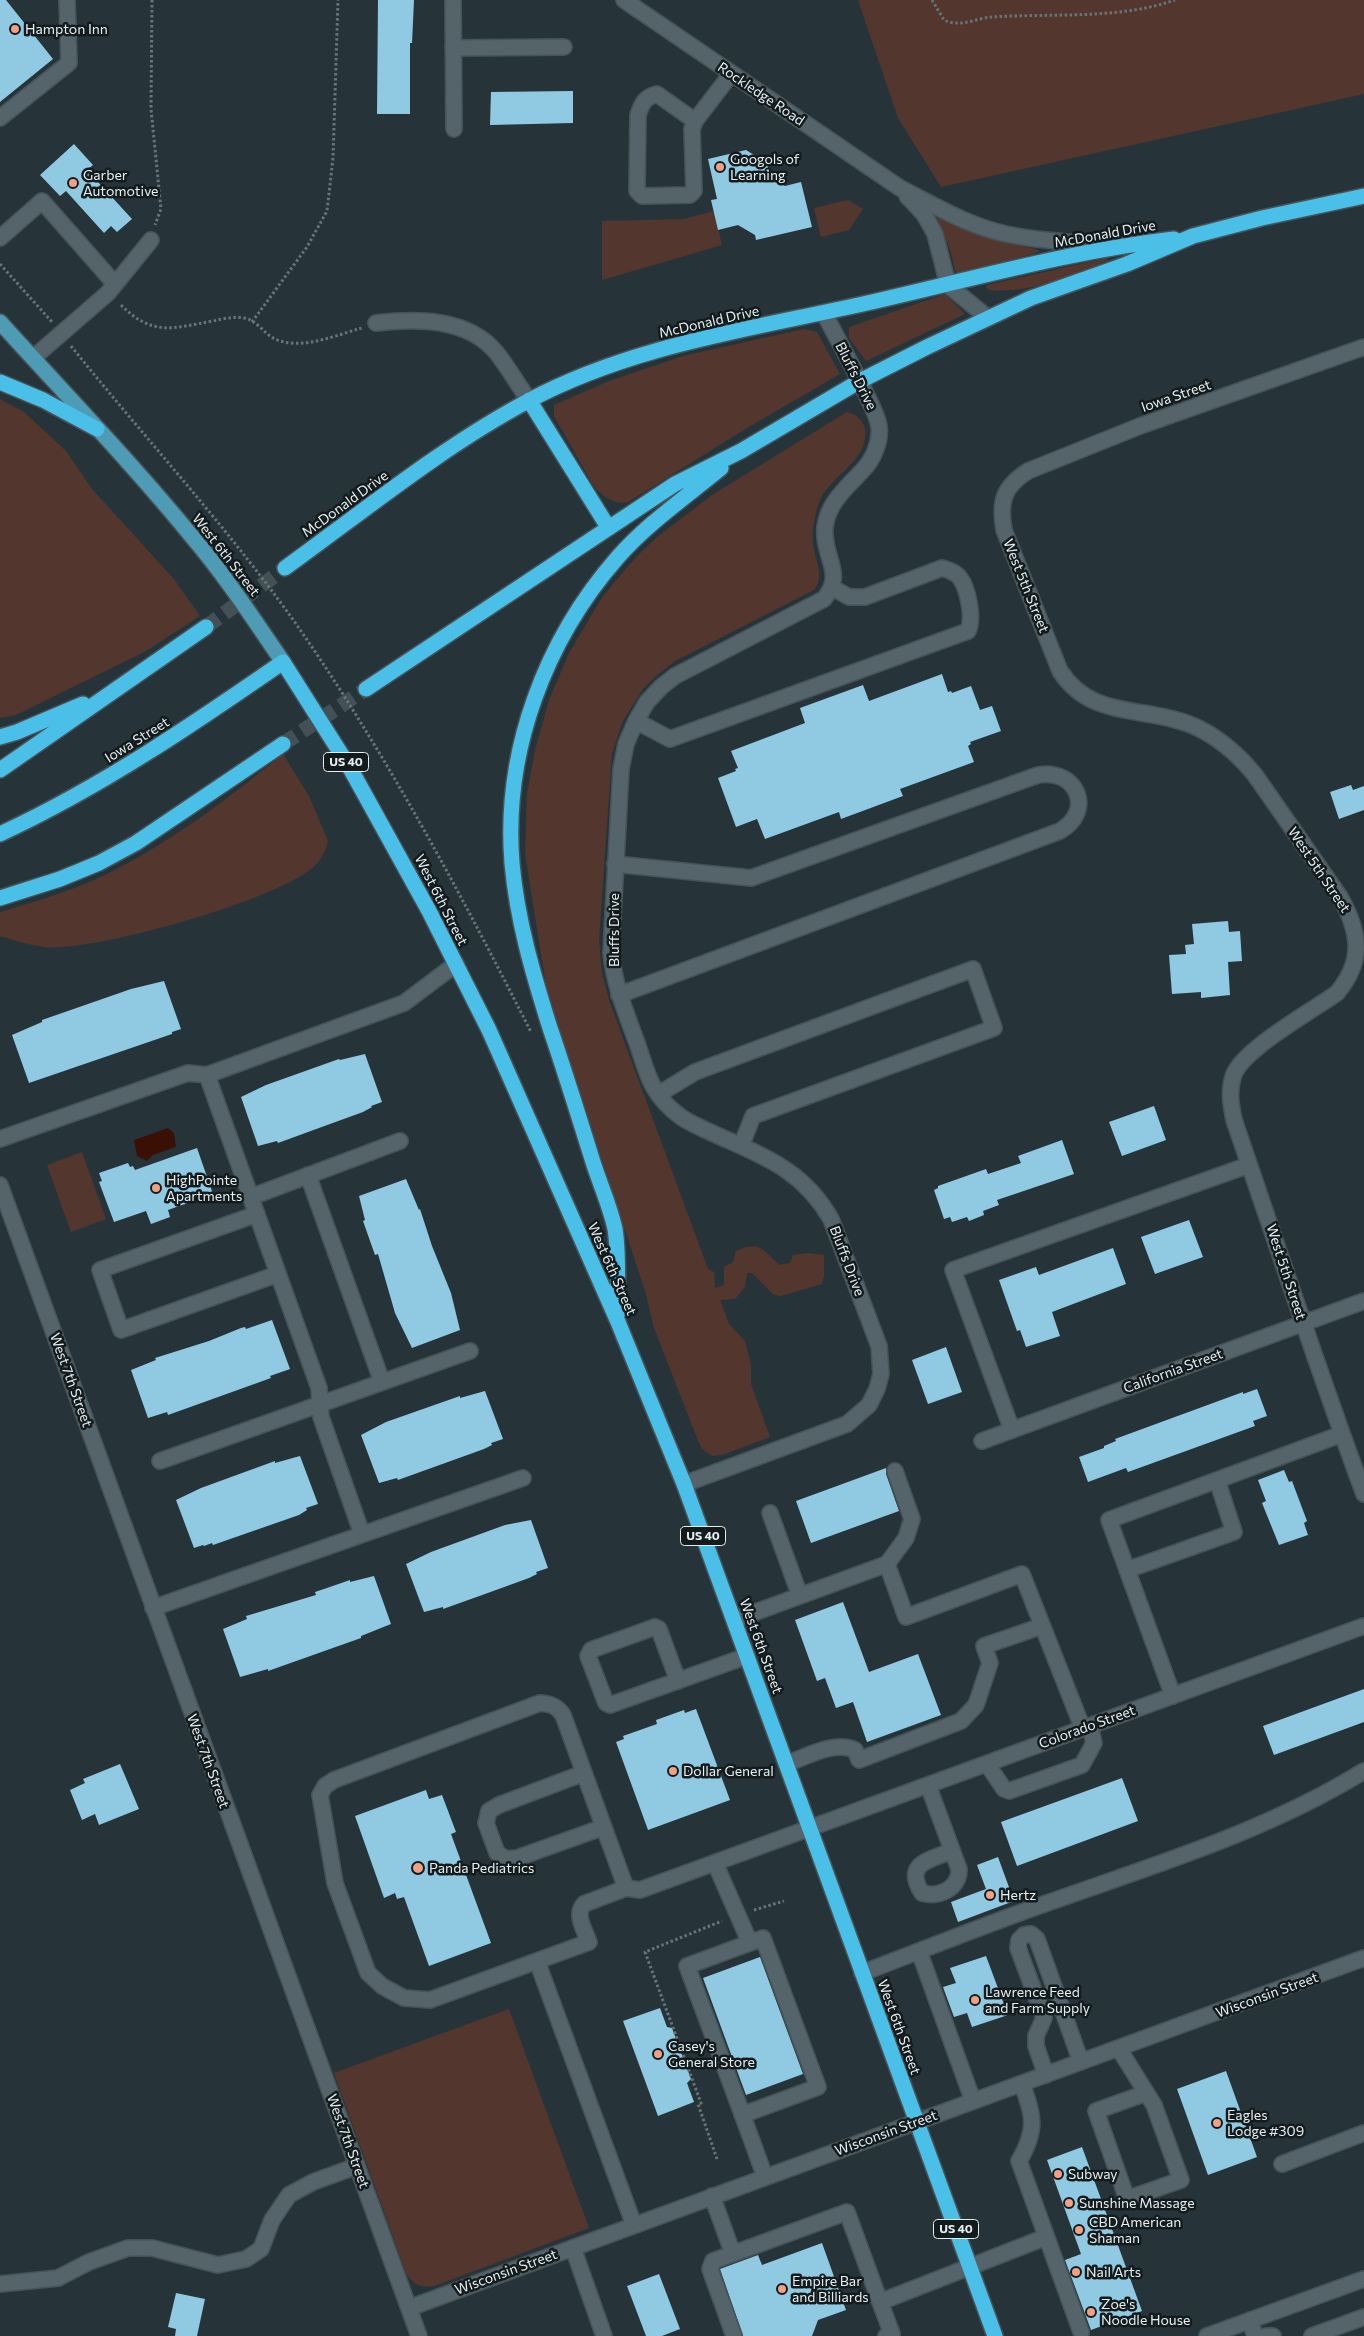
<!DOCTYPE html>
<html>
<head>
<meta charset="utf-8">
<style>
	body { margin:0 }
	canvas { display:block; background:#26343a }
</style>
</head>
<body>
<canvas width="1364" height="2336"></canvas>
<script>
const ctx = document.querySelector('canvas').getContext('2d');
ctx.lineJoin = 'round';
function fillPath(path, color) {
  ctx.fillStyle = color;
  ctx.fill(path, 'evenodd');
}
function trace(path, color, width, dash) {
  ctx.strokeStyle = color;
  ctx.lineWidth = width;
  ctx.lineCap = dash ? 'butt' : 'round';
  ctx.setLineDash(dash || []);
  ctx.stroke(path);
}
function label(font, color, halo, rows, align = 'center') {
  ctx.font = font + ' Commissioner,sans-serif';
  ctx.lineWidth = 5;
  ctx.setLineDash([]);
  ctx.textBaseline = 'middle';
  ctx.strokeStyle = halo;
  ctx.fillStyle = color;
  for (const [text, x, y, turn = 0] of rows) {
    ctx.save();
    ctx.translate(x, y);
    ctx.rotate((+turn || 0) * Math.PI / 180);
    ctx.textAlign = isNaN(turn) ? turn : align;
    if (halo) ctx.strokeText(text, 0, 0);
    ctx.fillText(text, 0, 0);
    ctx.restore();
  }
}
const green = new Path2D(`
	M858 0H1364V94L941 187 898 118Z
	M848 200 863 209 849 230 821 237 814 208Z
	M714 211 722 245 602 280V221L684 219Z
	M935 214 981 236 1038 250 1039 252 959 275 955 270 950 249Z
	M1107 258 1109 260C1071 275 1030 294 989 290L986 287 987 285Z
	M945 294 965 314 866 361 849 338V327Z
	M804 329 817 332 840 374 747 428 628 502C613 505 602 496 593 485L554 416V405L609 381 683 356Z
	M0 399 24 412 66 451 92 489 173 578 200 616 146 651 16 715 0 718Z
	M847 412C855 414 863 419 865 429 869 460 833 474 821 498 815 511 812 529 813 543 814 559 826 576 814 590L675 661 656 676 643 689 623 721 612 753 599 940 602 973 609 1000 708 1269 714 1272 715 1288 724 1285V1267L733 1262 736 1251C759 1241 763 1249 779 1265L790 1263 793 1255 808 1253 824 1255V1276L822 1284 781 1296 774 1295 752 1273H747L745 1287 735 1299 720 1300 729 1324 745 1341 751 1365V1384L770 1437 722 1455 712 1456 702 1449 699 1443 654 1328 646 1294 547 991 525 854 527 794 535 750 549 700 569 653 603 596 637 556 656 538 712 495Z
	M283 754 309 796 328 841C325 853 321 861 311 869 272 901 95 952 44 947 29 945 14 940 0 936V912C36 901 73 891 107 874 171 842 228 799 283 754Z
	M82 1152 106 1219 71 1232 47 1165Z
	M509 2009 589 2228 434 2286C421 2288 413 2285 406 2273L334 2073Z`);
const water = new Path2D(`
	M168 1128 174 1133 176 1147 153 1155 147 1161 137 1156 134 1140Z`);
const building = new Path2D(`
	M0 0H6L53 59 0 102Z
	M378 0H414L412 43H410V114H377Z
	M573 91V123L490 125 491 92Z
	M74 144 93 165 87 170 132 219 117 232 111 226 104 233 66 191 60 196 40 175Z
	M746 150 767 163 770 177 785 186 801 182 812 227 756 240 755 235 738 225 718 230 711 200 717 199 708 159Z
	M942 674 948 692 951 691 952 693 971 686 980 710 992 706 1001 731 970 742 971 744 968 746 974 762 900 789 903 796 841 819 839 812 765 839 757 819 736 827 718 778 736 771 735 769 738 768 731 751 805 723 800 708 863 685 869 701Z
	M1351 785 1353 790 1364 786V810L1339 819 1330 792Z
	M1228 921 1229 932 1240 931 1242 961 1228 962 1230 995 1201 998V992L1172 994 1169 955 1186 954 1185 945 1194 944 1192 924Z
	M164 981 181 1029 172 1032V1034L29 1083 12 1035 42 1022V1020L131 989Z
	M365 1054 382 1102 371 1106 372 1107 363 1112 319 1128 278 1143 277 1141 258 1146 241 1097 266 1085 339 1059 340 1060Z
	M1154 1106 1166 1140 1122 1156 1109 1122Z
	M1062 1140 1074 1174 997 1200 999 1205 983 1211 984 1215 969 1221 967 1217 952 1222 950 1217 944 1219 934 1190 938 1188V1186L986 1169 988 1174 1021 1163 1018 1156Z
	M197 1148 213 1194 168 1210 170 1217 151 1224 146 1211 114 1222 99 1182 102 1181 99 1173 128 1163 130 1167 133 1166 135 1170Z
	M406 1179 419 1210 420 1209 432 1246 451 1293 460 1330 412 1348 395 1313 378 1254 375 1255 363 1221 365 1220 359 1196Z
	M1189 1220 1203 1257 1155 1274 1141 1237Z
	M1113 1248 1126 1284 1052 1312 1060 1336 1026 1347 1020 1330 1017 1331 999 1280 1036 1267 1039 1275Z
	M272 1320 290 1369 270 1376 271 1378 182 1410 168 1415 167 1412 148 1418 131 1370 156 1360 155 1358 209 1341 241 1328 245 1327 246 1329Z
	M946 1347 962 1392 928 1404 912 1360Z
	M1257 1389 1267 1416 1253 1421 1255 1426 1128 1472 1126 1468 1088 1482 1079 1457 1104 1448V1446L1116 1441 1115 1439 1243 1392V1394Z
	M485 1391 503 1439 491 1443 492 1445 484 1449 398 1480 397 1478 379 1483 361 1435 386 1422 460 1396V1398Z
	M300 1456 318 1504 306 1508 307 1510 299 1515 213 1545 212 1543 204 1546 203 1545 194 1548 176 1500 201 1488 275 1461V1463Z
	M886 1468V1474L899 1511 811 1543 796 1501Z
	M1284 1470 1289 1482 1292 1481 1307 1521 1304 1523 1308 1535 1279 1545 1262 1503 1266 1501 1258 1480Z
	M531 1520 548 1568 536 1572 537 1574 529 1578 485 1594 443 1609V1607L424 1612 406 1564 431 1552 505 1525Z
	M374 1576 391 1624 361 1636V1638L268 1671V1669L240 1677 223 1629 247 1619 246 1616 316 1595 315 1592 327 1588 350 1580V1582Z
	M843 1602 869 1672 918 1654 941 1715 867 1742 853 1702 836 1708 825 1678 817 1681 795 1620Z
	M1364 1689V1722L1274 1755 1263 1726Z
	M696 1709 730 1800 648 1830 616 1742 624 1739 623 1736 657 1724 656 1720 684 1710 685 1713Z
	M120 1764 139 1809 99 1825 95 1814 82 1820 70 1790 85 1783 83 1779Z
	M1122 1778 1138 1821 1017 1866 1001 1822Z
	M426 1790 429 1799 442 1795 456 1832 451 1834 491 1943 429 1966 404 1897 397 1899 395 1893 384 1898 355 1816Z
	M998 1857 1014 1901 958 1922 951 1902 986 1889 977 1865Z
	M986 1956 1008 2015 972 2027 967 2013 954 2017 943 1987 956 1983 950 1968Z
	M760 1957 803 2074 746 2095 703 1978Z
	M660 2008 667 2027 672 2028 691 2079 687 2083 694 2102 658 2116 623 2021Z
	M1226 2071 1257 2157 1208 2175 1177 2089Z
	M1082 2147 1142 2311 1091 2330 1065 2260 1081 2254 1047 2160Z
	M822 2243 846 2310 818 2320 812 2336H743L720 2269 758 2255 762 2265Z
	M659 2274 680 2329 662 2336H646L627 2286Z
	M176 2293 205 2299 197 2336H175L176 2329 168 2327Z`);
const highwayTunnel = new Path2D(`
	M206 627 285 568
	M283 744 366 689`);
const path = new Path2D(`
	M152 0 151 109 161 209 155 225
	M932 0 944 20C959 28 977 18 992 17 1053 13 1117 20 1175 0
	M0 264 52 322
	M121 305C153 337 173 328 213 321 223 319 233 316 244 318 257 320 264 334 275 339 301 351 336 335 362 328
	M252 322 307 247 327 211 333 158 338 0
	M71 346C148 442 231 531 301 631 388 757 462 896 531 1032
	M754 1910 784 1901
	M717 2159 698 2104 701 2103 645 1952 722 1921`);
const minor = new Path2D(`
	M453 0 454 129
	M624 0 900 188C934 205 968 226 1006 234 1041 242 1078 242 1114 246
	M453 48 564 47
	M0 118 69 63 67 0
	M695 121 657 94C645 97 642 103 638 115L637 191 642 196 690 195 694 191 692 129 695 121 731 74
	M907 196 924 214 935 234 948 285 988 318
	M0 238 42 201 115 284
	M376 323C417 318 467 318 496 352 508 367 518 385 529 400
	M1364 347 1140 426 1028 471C1003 487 999 502 1004 530L1060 671C1091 719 1142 706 1189 724 1217 735 1237 753 1255 775L1340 897C1360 932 1364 961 1337 993 1312 1011 1245 1048 1234 1074 1228 1090 1231 1105 1234 1120 1277 1245 1318 1370 1364 1494
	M33 358 108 293 151 240
	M636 721 670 739 968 631C974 618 968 589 960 578 956 572 948 570 942 568L865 597H849L833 588
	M615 864 751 878 1038 775C1077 768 1095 811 1060 831L619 995
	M207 1075 319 1388 321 1417 362 1534
	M659 1094 695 1072 973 969 994 1028 753 1116 741 1146
	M0 1139 188 1073 207 1075 404 1003 456 964
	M308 1175 382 1382
	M0 1185 419 2336
	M251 1197 400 1141
	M257 1214 100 1270 121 1330 278 1274
	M1012 1430 953 1270 1249 1165
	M982 1441 1364 1301
	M160 1461 470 1351
	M684 1484 847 1424 869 1405 877 1389 881 1374 879 1346 831 1219C804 1172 768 1158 721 1137 708 1131 693 1125 681 1117 670 1109 659 1097 653 1086 646 1073 642 1057 637 1043 626 1013 614 984 611 953L621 769 626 744 636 721 647 702 661 687 675 676 824 599C846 573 822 557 825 527 828 503 846 488 862 471 873 460 881 442 879 426 877 415 871 404 866 394 853 367 838 340 824 313
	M770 1513 800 1596
	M887 1564 906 1617 1022 1574 1083 1729
	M1127 1570 1234 1532 1217 1480
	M153 1608 523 1478
	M734 1620 887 1564 906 1538 912 1519 895 1471
	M678 1681 659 1629 655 1627 591 1650 588 1656 606 1703 610 1705 747 1656
	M1173 1696 1109 1520 1342 1434
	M786 1764C806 1757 835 1740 855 1750L859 1760 961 1721 976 1705 990 1663 984 1646 1042 1626
	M987 1764 1004 1789 1009 1791 1082 1765 1094 1743 1090 1726
	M584 1773 499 1805 489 1811 486 1823 497 1853 506 1859 517 1858 604 1827
	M928 1785 959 1869C960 1888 939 1898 922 1893 903 1863 930 1860 952 1851
	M715 1863 750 1943
	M626 1888 563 1715C557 1706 551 1704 540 1703L334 1780 325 1786 320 1795 335 1883 368 1973 382 1986 404 1998 430 2000 589 1942C585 1931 574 1914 584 1904L626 1888 640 1890 1364 1626
	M919 1951 973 2101
	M537 1961 634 2225
	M862 1973C925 1949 987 1924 1050 1902 1157 1864 1267 1831 1364 1771
	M1119 2049 1154 2105 1181 2180 1127 2199 1096 2111 1146 2093
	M1046 2075 1036 2046V2036L1044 2018 1018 1948 1019 1940 1024 1935 1031 1934 1037 1939 1081 2062
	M1022 2084C1034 2116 1037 2130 1019 2161L1081 2332
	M742 2115 818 2087 763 1938 687 1966C713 2036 740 2107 765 2177
	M1282 2164 1364 2133
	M712 2196 733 2254
	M573 2248 604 2336
	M0 2284 58 2278 89 2262 128 2248H152L218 2265 246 2259 261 2249 272 2220 289 2195 313 2182 357 2166
	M880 2302 892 2334 886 2336
	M409 2308 1364 1958
	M1250 2320 1255 2336
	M734 2336 710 2269 713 2261 847 2212 880 2302 1046 2237
	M1207 2336 1364 2279
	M1266 2336H1273
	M1312 2336 1364 2317`);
const major = new Path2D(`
	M0 322C65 394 133 464 194 539 227 578 254 620 283 662`);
const highway = new Path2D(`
	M0 382 43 400 97 429
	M529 400 608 527
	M285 568C364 511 442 447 528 401 632 345 753 329 867 303 969 280 1070 251 1174 239
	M366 689 675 484 741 451 860 381 927 347 1031 298 1127 264 1193 236 1262 218 1364 196
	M0 737 17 732 83 704
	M0 770 206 627
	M0 834C101 787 192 725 283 662L350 768 429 911 489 1030 618 1322 684 1484 995 2336
	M0 898 60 879 99 863 136 843 283 744
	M618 1313C617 1290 619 1251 615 1229 610 1206 600 1184 593 1162 579 1117 565 1072 550 1028 533 974 517 920 512 863 503 752 545 640 618 557 648 523 686 497 721 468`);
const markers = [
	[15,29,5,"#f39f83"],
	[720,167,5,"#f39f83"],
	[73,183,5,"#f39f83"],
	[156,1188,5,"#f39f83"],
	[673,1771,5,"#f39f83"],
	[418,1868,6,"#f39f83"],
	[990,1895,5,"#f39f83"],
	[975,2000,5,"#f39f83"],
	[658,2054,5,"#f39f83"],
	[1217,2123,5,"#f39f83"],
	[1058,2174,5,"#f39f83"],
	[1069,2203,5,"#f39f83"],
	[1079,2230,5,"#f39f83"],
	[1076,2272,5,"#f39f83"],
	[782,2289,5,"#f39f83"],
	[1091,2312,5,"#f39f83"]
];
const shields = [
	[346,762,45],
	[703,1536,45],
	[956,2229,45]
];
const shieldNames = [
	["US 40",346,762],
	["US 40",703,1536],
	["US 40",956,2229]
];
const poiNames = [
	["Hampton Inn",25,29],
	["Googols of",730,159],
	["Learning",730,175],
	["Garber",83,175],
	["Automotive",83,191],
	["HighPointe",166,1180],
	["Apartments",166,1196],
	["Dollar General",683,1771],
	["Panda Pediatrics",429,1868],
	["Hertz",1000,1895],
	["Lawrence Feed",985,1992],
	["and Farm Supply",985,2008],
	["Casey's",668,2046],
	["General Store",668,2062],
	["Eagles",1227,2115],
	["Lodge #309",1227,2131],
	["Subway",1068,2174],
	["Sunshine Massage",1079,2203],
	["CBD American",1089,2222],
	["Shaman",1089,2238],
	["Nail Arts",1086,2272],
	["Empire Bar",792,2281],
	["and Billiards",792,2297],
	["Zoe's",1101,2304],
	["Noodle House",1101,2320]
];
const streetNames = [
	["Rockledge Road",761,94,34],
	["McDonald Drive",1105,234,-10],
	["McDonald Drive",709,322,-13],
	["Bluffs Drive",856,376,63],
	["Iowa Street",1176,396,-19],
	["McDonald Drive",345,504,-36],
	["West 6th Street",226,555,52],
	["West 5th Street",1026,586,68],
	["Iowa Street",137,740,-32],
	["West 5th Street",1319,870,56],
	["West 6th Street",441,900,63],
	["Bluffs Drive",614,930,-90],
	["Bluffs Drive",847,1261,69],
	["West 6th Street",612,1269,66],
	["West 5th Street",1286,1272,72],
	["California Street",1173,1371,-20],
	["West 7th Street",71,1380,70],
	["West 6th Street",761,1646,70],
	["Colorado Street",1087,1727,-20],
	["West 7th Street",208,1761,70],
	["Wisconsin Street",1267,1995,-20],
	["West 6th Street",899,2027,70],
	["Wisconsin Street",886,2133,-20],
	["West 7th Street",348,2141,70],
	["Wisconsin Street",506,2272,-20]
];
fillPath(green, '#53362d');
fillPath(water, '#391003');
fillPath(building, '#8fcae2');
trace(highwayTunnel, '#435055', 15, [15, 8]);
trace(minor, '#465357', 18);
trace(major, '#465357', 18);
trace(highway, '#465357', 18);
trace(path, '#677479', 3, [2.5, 2.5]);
trace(minor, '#54646a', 15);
trace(major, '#4e9bb6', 15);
trace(highway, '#4abfe8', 15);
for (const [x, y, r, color] of markers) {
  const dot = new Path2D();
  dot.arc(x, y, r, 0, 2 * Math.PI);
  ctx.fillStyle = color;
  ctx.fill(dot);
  trace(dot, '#141b1d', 2);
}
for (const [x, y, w] of shields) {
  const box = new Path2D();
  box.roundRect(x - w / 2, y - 9.5, w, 19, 4);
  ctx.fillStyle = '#141b1d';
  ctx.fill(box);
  trace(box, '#e5eef1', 1);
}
label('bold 12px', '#e5eef1', null, shieldNames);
label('14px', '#e5eef1', '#141b1d', poiNames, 'left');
label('14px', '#e5eef1', '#141b1d', streetNames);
</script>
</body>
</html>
